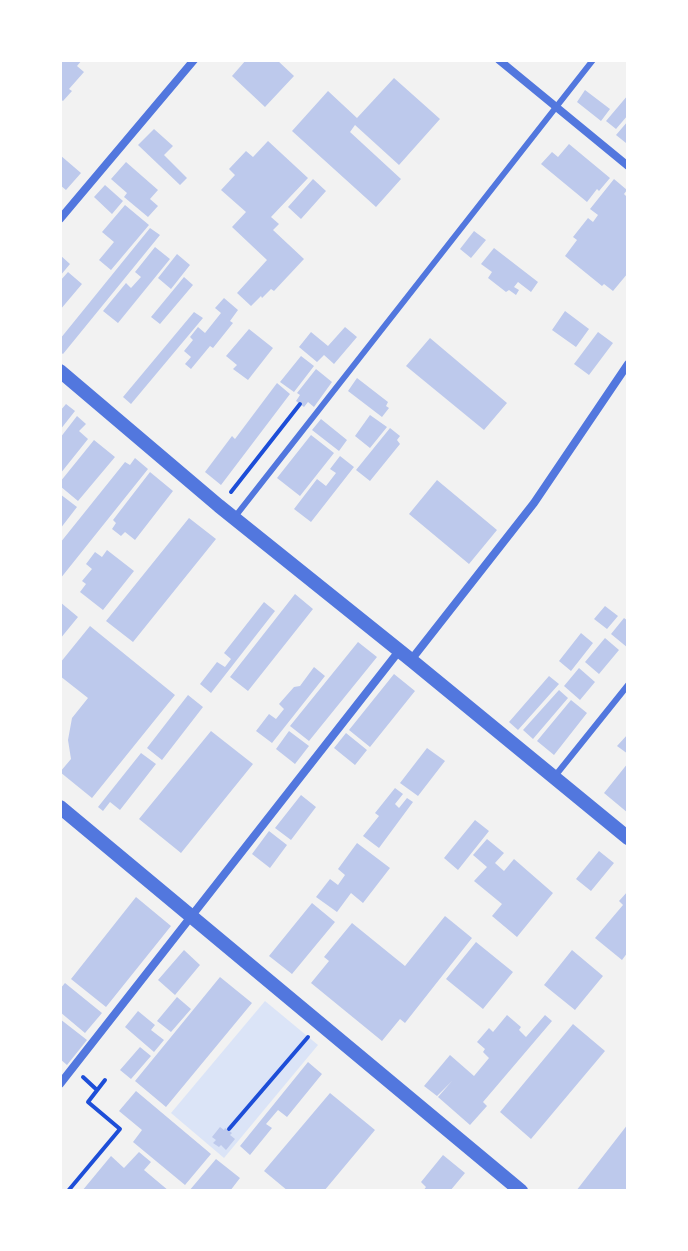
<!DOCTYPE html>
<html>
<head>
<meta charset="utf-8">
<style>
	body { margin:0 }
	#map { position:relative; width:688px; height:1251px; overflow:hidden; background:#f2f2f2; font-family:Arial,sans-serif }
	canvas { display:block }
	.frame { position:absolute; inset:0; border:62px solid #fff; pointer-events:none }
</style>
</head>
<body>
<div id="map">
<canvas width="688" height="1251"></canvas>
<div class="frame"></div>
</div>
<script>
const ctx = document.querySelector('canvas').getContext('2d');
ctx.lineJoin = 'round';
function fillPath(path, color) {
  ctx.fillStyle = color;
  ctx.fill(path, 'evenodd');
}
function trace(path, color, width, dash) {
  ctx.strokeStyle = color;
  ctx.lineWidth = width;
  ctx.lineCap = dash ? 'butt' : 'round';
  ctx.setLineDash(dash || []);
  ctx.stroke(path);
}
const green = new Path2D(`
	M265 1001 318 1045 224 1158 171 1113Z`);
const building = new Path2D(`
	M60 60H82L77 66 84 72 69 89 72 91 63 101 60 99Z
	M246 60H277L294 76 265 107 232 76Z
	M394 78 440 119 399 165 355 125 350 132 401 179 376 207 292 131 328 91 357 118Z
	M585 90 610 109 601 121 577 102Z
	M628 95V115L616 129 606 121Z
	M628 121V141L626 143 616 135Z
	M154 129 173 146 164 155 187 178 180 185 138 145Z
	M268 141 308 178 271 217 279 224 273 230 304 259 274 291 271 289 262 298 261 296 251 306 237 293 267 260 232 227 246 212 221 190 235 175 229 169 246 151 253 157Z
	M569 144 610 178 599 191 597 189 587 202 541 164 552 152 558 157Z
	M60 155 81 173 66 190 60 185Z
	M126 162 158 190 150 199 158 206 148 217 124 197 127 193 111 179Z
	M313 179 326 191 301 219 288 207Z
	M614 179 627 190 624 194 628 198V273L613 291 604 284 602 286 565 256 577 240 573 237 588 218 593 222 598 215 590 209Z
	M105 185 123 201 112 214 94 197Z
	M125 205 149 225 111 270 99 260 114 242 102 232Z
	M150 228 160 235 63 354 60 352V339Z
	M474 231 486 240 471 258 460 249Z
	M155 247 170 259 118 323 103 311 126 283 131 288 141 277 135 272Z
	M494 248 538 282 531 292 518 282 514 287 519 290 516 295 509 290 506 292 488 278 492 272 481 264Z
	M177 254 190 265 171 289 158 278Z
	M60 255 70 264 60 276Z
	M68 272 82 284 60 310V281Z
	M184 277 193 285 160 324 151 317Z
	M224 298 238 310 230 321 233 323 213 348 210 346 191 369 185 364 191 357 184 351 193 340 190 337 198 327 205 333 221 313 215 308Z
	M565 311 589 329 576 347 552 330Z
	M194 312 203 318 131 404 123 397Z
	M345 327 357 337 334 364 324 355 317 362 299 347 311 332 328 346Z
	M249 329 273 348 248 380 233 369 237 365 226 356Z
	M598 332 613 343 589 375 574 364Z
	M430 338 507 403 484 430 406 366Z
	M301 356 314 366 294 392 280 382Z
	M316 369 332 382 314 407 308 402 304 407 296 401 300 395 297 393Z
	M357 378 388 402 386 406 389 408 382 417 348 391Z
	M277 383 290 394 221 485 205 472 232 436 235 439Z
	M66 404 75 411 60 430V411Z
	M370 415 387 427 370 448 355 436Z
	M77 416 86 424 79 431 88 439 60 474V438Z
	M321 419 347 440 339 451 312 430Z
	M390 428 400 436 397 440 400 444 370 481 356 470Z
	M311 435 334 453 300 496 277 478Z
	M94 440 115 457 78 501 60 486V482Z
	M340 456 354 467 311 522 294 509 317 479 326 486 336 473 330 469Z
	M135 458 148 469 60 579V543L125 462 130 465Z
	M150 472 173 491 135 540 125 532 121 536 112 529 116 523 113 520Z
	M437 480 497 530 469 564 409 514Z
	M60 494 77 507 60 529Z
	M189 518 216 539 133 642 106 621Z
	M107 550 134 571 103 610 80 592 86 584 82 581 92 569 86 564 95 552 102 557Z
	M295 594 313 609 248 691 230 677Z
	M60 602 78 617 60 639Z
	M264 602 275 611 211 693 200 684 217 662 225 667 231 659 224 653Z
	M605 606 618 616 607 629 594 619Z
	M624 618 628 621V648L611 634Z
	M90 626 175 695 92 798 60 772 71 759 68 740 72 718 88 698 60 676V663Z
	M581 633 593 643 571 671 559 661Z
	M605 638 619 650 599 674 585 662Z
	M358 642 377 657 309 741 290 726Z
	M314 667 325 676 272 743 256 731 269 714 276 719 284 709 279 704 294 687 300 686Z
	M579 668 595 682 580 700 564 686Z
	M394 674 415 691 370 747 349 730Z
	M549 676 559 684 518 730 509 722Z
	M559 690 568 698 533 739 523 730Z
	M188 695 203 707 162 760 147 748Z
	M571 700 587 713 554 755 537 741Z
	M211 731 253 764 181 853 139 819Z
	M289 731 309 746 295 764 276 749Z
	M346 733 367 750 355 765 334 748Z
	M628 734V754L617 746Z
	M427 748 445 761 418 796 400 783Z
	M141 753 156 764 120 810 110 802 103 811 98 807Z
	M628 763V813L604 793Z
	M395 788 403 794 395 804 399 808 407 798 413 802 379 848 363 836 379 816 375 813Z
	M301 795 316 807 291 840 275 828Z
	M475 820 489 831 458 870 444 858Z
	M269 831 287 845 270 868 252 854Z
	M487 839 504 853 495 863 504 871 514 859 553 893 517 937 492 916 502 904 474 881 487 867 473 855Z
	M357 843 390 868 363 903 351 893 337 912 316 897 330 879 338 885 345 875 338 869Z
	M599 851 614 863 591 891 576 879Z
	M628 891V952L622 960 595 938 623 905 619 901Z
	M136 897 171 926 106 1007 71 979Z
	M312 903 335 922 292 974 269 956Z
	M445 916 472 938 405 1023 400 1019 382 1041 311 983 329 961 324 957 352 923 405 966Z
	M476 942 513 972 483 1009 446 979Z
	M184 950 200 965 175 995 158 980Z
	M572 950 603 976 575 1010 544 985Z
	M220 977 252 1003 166 1107 135 1081Z
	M65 983 102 1013 85 1033 60 1012V989Z
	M177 997 191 1009 171 1032 157 1021Z
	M138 1011 155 1025 151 1030 164 1040 154 1052 125 1027Z
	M507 1015 521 1027 519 1030 526 1037 545 1015 552 1021 483 1102 487 1106 470 1125 438 1097 452 1081 437 1096 424 1086 450 1055 474 1076 489 1058 483 1052 485 1049 477 1042 489 1028 493 1032Z
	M60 1019 87 1040 67 1065 60 1059Z
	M573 1024 605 1051 531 1139 500 1112Z
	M140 1047 151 1056 131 1079 120 1070Z
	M308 1062 322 1074 287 1117 278 1110 266 1124 272 1128 250 1155 240 1146Z
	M136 1091 211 1154 185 1185 133 1142 142 1130 119 1111Z
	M330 1093 375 1130 324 1191H288L264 1171Z
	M628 1124V1191H576Z
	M220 1127 224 1130 225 1128 232 1133 230 1135 235 1139 226 1150 221 1145 219 1147 213 1143 216 1140 212 1137Z
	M139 1152 151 1162 144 1170 169 1191H82L111 1156 124 1168Z
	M443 1155 465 1173 450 1191H423L426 1187 421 1182Z
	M216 1159 240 1178 230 1191H189Z`);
const path = new Path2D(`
	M231 492 300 404
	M83 1077 97 1090
	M229 1129 308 1037
	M68 1191 120 1129 88 1102 105 1080`);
const service = new Path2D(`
	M234 518 593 60
	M555 776 628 685`);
const minor = new Path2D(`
	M499 60 628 166
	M60 219 194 60
	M411 660 534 503 628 364
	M60 1084 399 651`);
const tertiary = new Path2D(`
	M60 371 219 506 411 660 628 838
	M60 807 521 1191`);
fillPath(green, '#dbe4f7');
fillPath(building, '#bdc9ec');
trace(path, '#1d4ed8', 4);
trace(service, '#5277de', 6);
trace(minor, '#5277de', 8);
trace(tertiary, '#5277de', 14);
</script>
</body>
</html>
